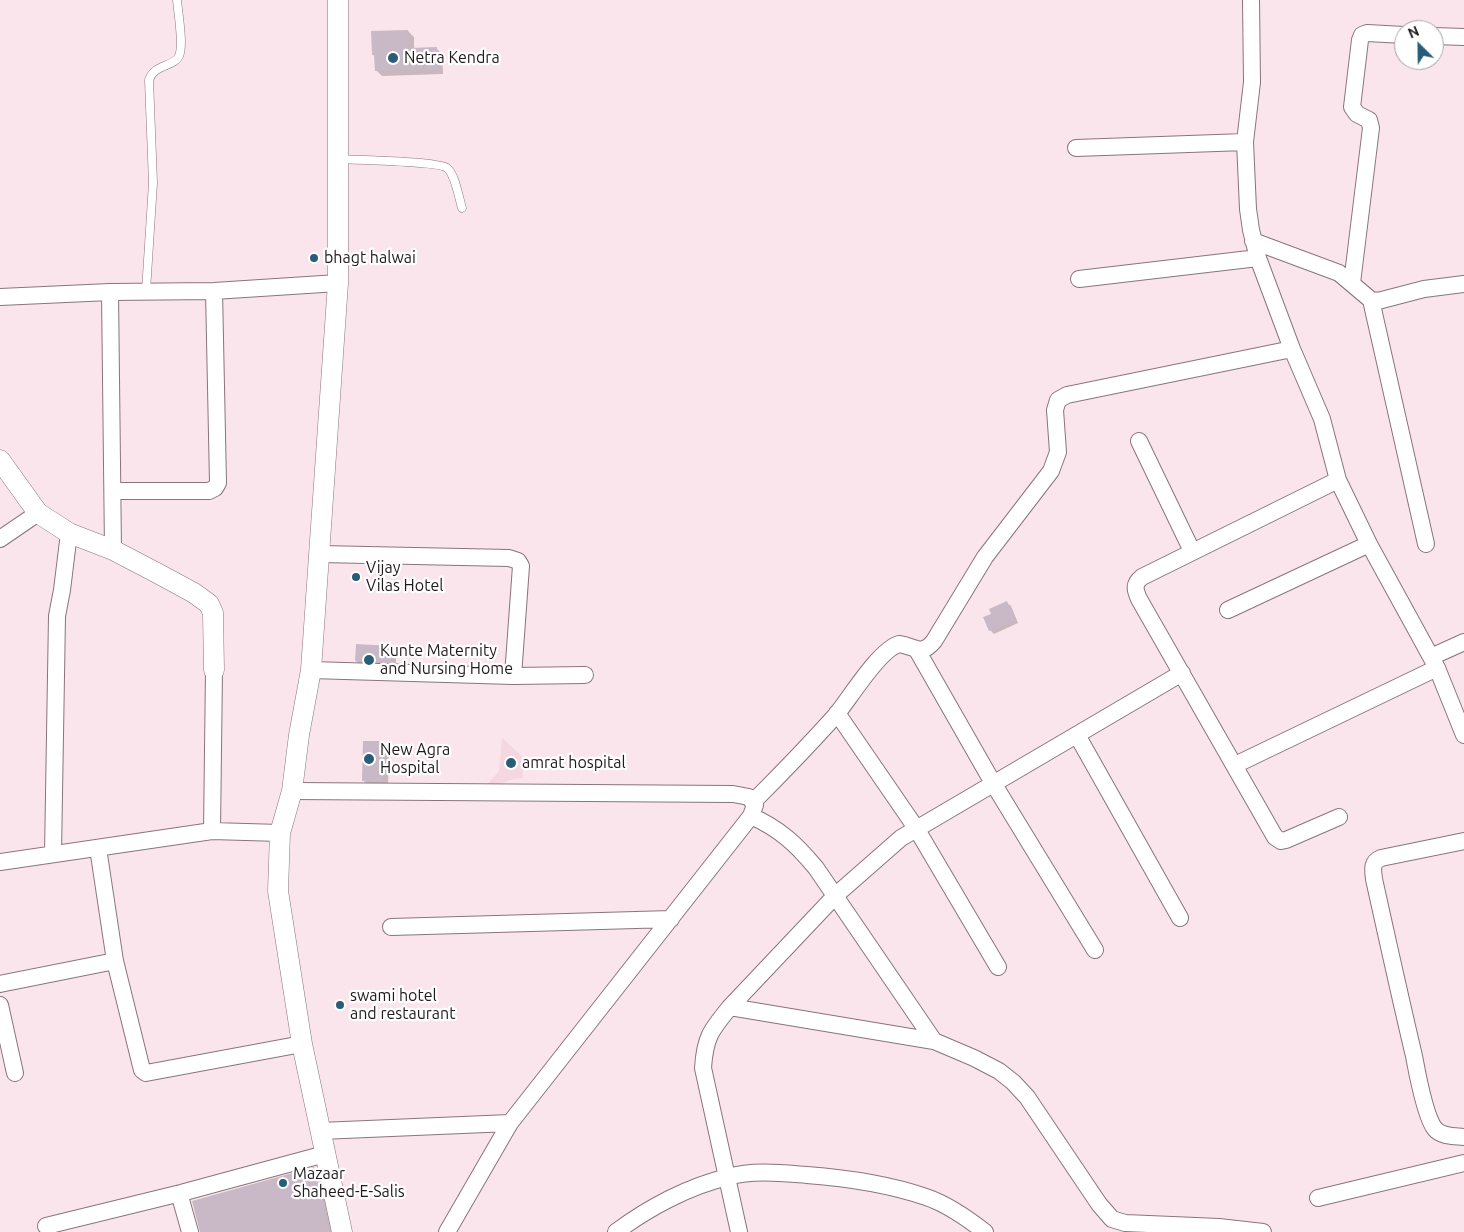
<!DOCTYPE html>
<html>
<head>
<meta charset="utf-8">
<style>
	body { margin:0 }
	#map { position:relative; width:1464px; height:1232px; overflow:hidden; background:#fbe5ec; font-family:Ubuntu,sans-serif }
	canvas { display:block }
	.north { position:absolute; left:1394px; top:20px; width:50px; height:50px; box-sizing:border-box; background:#fff; border:1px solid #a6a3a4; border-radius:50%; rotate:337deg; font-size:14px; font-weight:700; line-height:20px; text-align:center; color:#211a1c }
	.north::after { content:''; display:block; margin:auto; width:18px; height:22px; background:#285c78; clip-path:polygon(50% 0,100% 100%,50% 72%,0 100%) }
</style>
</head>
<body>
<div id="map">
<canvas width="1464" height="1232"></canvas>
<div class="north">N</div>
</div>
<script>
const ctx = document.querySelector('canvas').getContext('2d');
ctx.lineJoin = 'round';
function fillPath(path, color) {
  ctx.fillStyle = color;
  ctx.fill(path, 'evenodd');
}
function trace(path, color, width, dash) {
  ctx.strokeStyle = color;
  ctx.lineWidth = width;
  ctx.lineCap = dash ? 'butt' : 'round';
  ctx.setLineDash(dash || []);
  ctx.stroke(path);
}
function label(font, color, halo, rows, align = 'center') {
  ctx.font = font + ' Ubuntu,sans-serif';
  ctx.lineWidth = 4.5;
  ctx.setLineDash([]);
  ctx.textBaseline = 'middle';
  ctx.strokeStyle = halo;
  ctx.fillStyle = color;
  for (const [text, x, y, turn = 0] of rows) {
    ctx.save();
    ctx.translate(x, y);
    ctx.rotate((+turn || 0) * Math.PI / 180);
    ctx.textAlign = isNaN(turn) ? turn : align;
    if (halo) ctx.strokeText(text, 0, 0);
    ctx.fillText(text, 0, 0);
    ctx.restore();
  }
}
const built = new Path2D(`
	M502 738 522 756 523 778 510 780 496 786 485 787 499 771Z`);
const shadow = new Path2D(`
	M408 31 414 37V49L436 48 442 54 443 74 382 76 376 70V57L373 55Z
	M1007 603 1011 606 1018 623 994 634 990 630 993 615Z
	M393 647 396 651V666L360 665 356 661Z
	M383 742 389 748 388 787H370L364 781Z
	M313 1169 322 1177 335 1232H201Z`);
const building = new Path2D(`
	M408 30 409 48 437 47V69L375 71 374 55H372L371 31Z
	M1007 601 1015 619 989 631 983 617 991 614 989 609Z
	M356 644 393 646 392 662 355 661Z
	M363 741H383V782L362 781Z
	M314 1167 329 1232H200L192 1201Z`);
const service = new Path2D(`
	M338 159C355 160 439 161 447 168 455 174 459 198 462 208
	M146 291 153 183 149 80C154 64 174 67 179 56 184 45 178 13 177 0`);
const minor = new Path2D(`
	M1251 0 1252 82 1245 142 1248 209 1251 230 1258 258 1292 349 1322 419 1338 480 1369 544 1437 668 1464 735
	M1434 36 1464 37
	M1076 148 1245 142
	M1253 241 1339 273 1371 300 1378 301 1424 289 1464 284
	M1079 279 1258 258
	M1352 283 1371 128 1369 120 1357 114 1352 107 1360 40 1362 35 1367 33 1404 35
	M110 292 113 550
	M0 297 110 292 214 291 338 283
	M1371 300 1426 544
	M1139 441 1192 551
	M1338 480 1142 577C1133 584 1135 590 1139 599L1275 837 1281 841 1286 840 1339 817
	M113 491H209L215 488 218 483 214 291
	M0 539 38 513
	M320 554 509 558 518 561 521 566 513 676
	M1228 610 1369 544
	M917 650 993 783 1095 950
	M1431 657 1464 642
	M311 670 513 676 585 675
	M837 713 916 828 998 967
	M1077 735 1180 918
	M1235 765 1437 668
	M292 791 733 794 749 797 755 805 751 816 510 1123 447 1232
	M753 802C782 773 809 745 836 715 850 698 879 650 899 644 915 646 921 657 934 641L985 557 1051 471 1058 452 1055 410 1058 400 1067 395 1292 349
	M751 816C780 829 796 844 816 868L934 1041
	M212 831 214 670
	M1464 841 1381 858C1371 862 1373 870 1374 879 1387 938 1400 997 1414 1056 1417 1072 1425 1117 1435 1129 1442 1137 1455 1136 1464 1137
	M98 848 115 961 142 1070 146 1073 302 1044
	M53 854 57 616 62 590 69 533
	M0 862 212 831 280 833
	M391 927 671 919
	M0 984 115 961
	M0 1005 15 1073
	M730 1007 934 1041 974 1058 999 1071 1013 1082 1027 1097 1099 1204 1112 1219 1125 1223 1219 1227 1263 1232
	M320 1131 510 1123
	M181 1193V1200L190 1232
	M1318 1198 1464 1163
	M46 1226 181 1193 325 1154
	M616 1232C648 1208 689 1186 728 1177 754 1170 780 1173 807 1175 847 1178 888 1184 926 1197 947 1204 967 1218 985 1232
	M739 1232 703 1068C705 1037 711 1030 730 1007L836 895 901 838 1182 673`);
const tertiary = new Path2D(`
	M338 0V283L311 670 299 735 292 791 280 833 278 891 302 1044 342 1232
	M0 460 38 513 69 533 113 550 157 573 194 593 209 604 213 613 214 670`);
const markers = [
	[393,58,6,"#285c78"],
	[314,258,5,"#285c78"],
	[356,577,5,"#285c78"],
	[369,660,6,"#285c78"],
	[369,759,6,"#285c78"],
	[511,763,6,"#285c78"],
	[340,1005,5,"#285c78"],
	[283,1183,5,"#285c78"]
];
const poiNames = [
	["Netra Kendra",404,58],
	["bhagt halwai",324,258],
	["Vijay",366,568],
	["Vilas Hotel",366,586],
	["Kunte Maternity",380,651],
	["and Nursing Home",380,669],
	["New Agra",380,750],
	["Hospital",380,768],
	["amrat hospital",522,763],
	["swami hotel",350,996],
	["and restaurant",350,1014],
	["Mazaar",293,1174],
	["Shaheed-E-Salis",293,1192]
];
fillPath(built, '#f5d7e1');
fillPath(shadow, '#0003');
fillPath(building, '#c9b9c6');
trace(service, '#88757b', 9);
trace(minor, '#88757b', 18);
trace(tertiary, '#88757b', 21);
trace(service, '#fff', 8);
trace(minor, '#fff', 16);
trace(tertiary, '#fff', 20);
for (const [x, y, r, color] of markers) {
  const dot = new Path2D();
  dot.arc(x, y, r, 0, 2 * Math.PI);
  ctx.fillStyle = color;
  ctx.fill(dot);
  trace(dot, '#fff', 2);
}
label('16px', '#211a1c', '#fff', poiNames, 'left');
</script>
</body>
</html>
